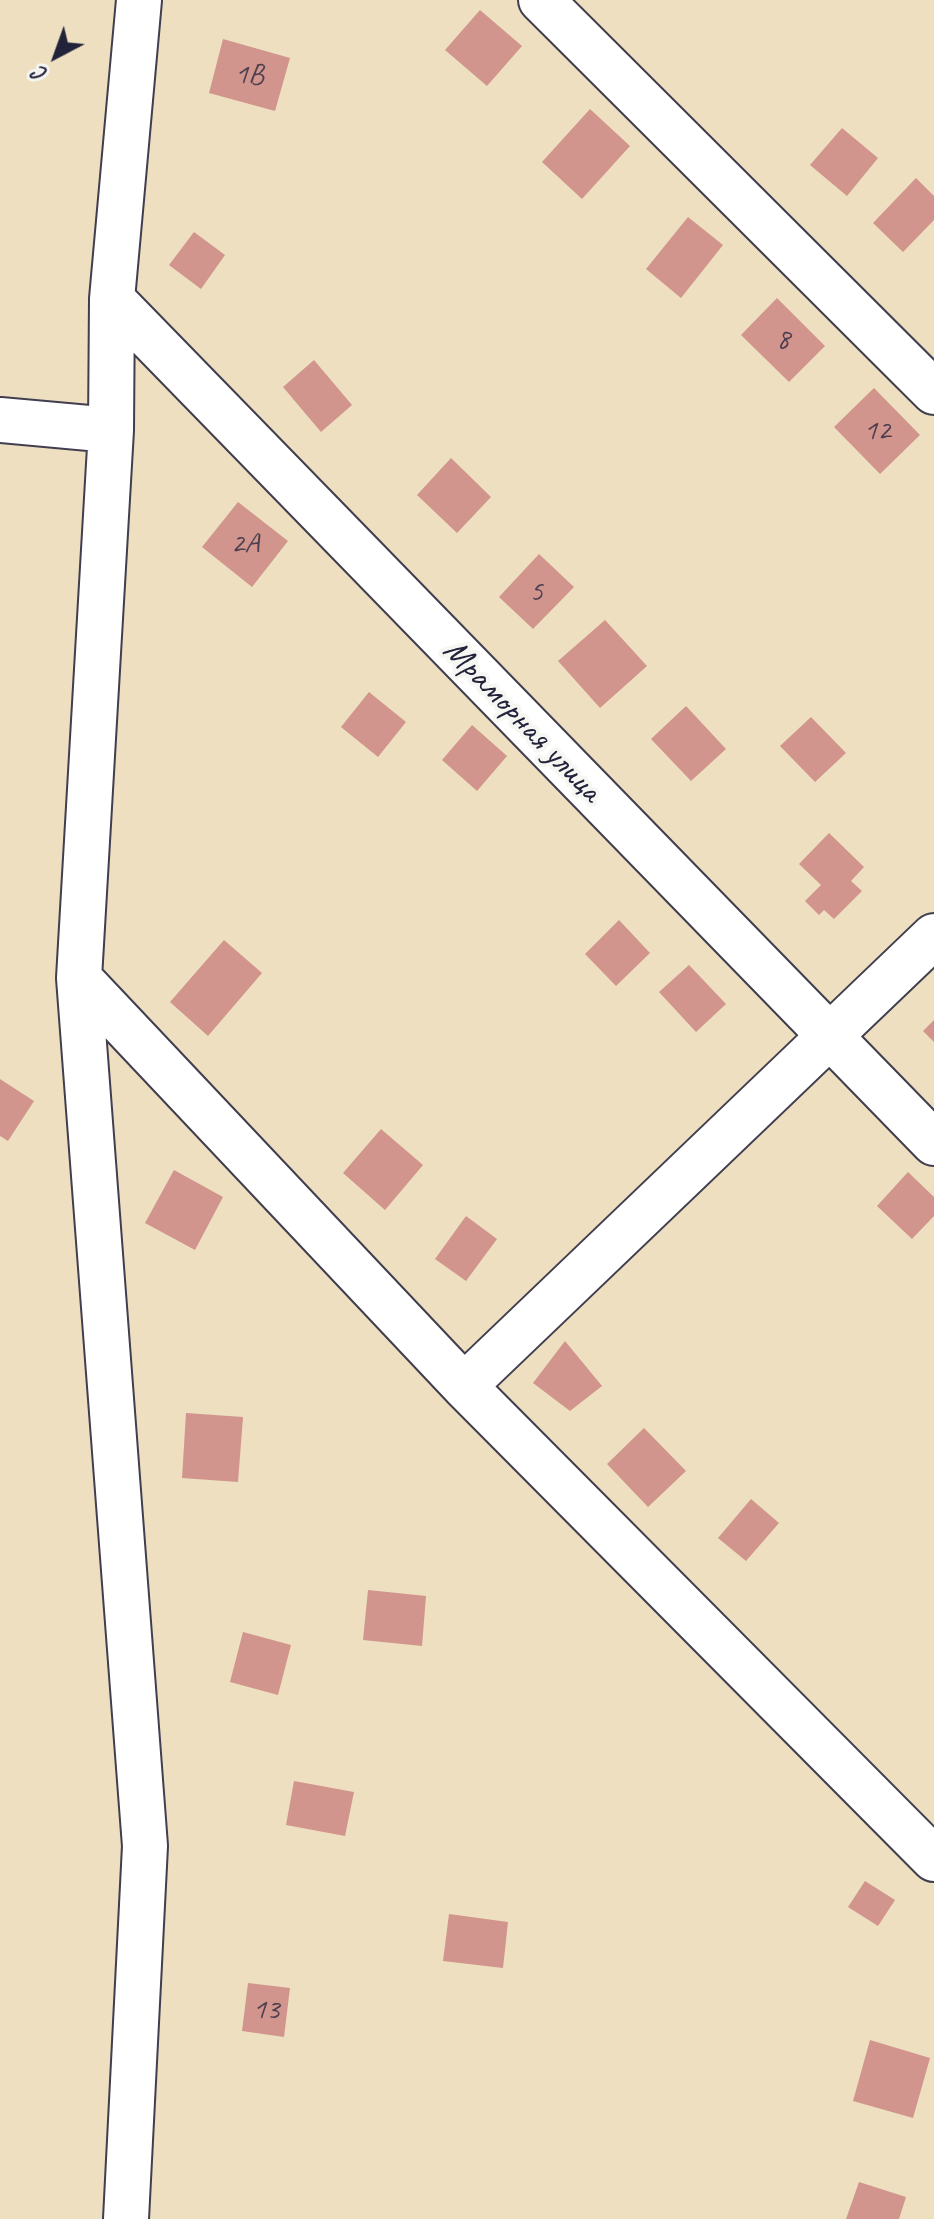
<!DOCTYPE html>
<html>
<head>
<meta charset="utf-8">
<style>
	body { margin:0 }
	#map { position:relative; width:934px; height:2219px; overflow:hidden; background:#eddfbf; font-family:Caveat,sans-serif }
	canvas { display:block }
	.north { position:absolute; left:16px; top:16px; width:80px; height:80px; -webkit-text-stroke:6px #f6f6f2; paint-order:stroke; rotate:221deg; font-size:22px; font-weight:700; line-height:32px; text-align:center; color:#22223b }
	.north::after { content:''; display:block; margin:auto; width:28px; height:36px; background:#22223b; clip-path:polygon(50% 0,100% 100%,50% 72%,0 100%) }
</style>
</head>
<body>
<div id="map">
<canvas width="934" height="2219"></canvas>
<div class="north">С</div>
</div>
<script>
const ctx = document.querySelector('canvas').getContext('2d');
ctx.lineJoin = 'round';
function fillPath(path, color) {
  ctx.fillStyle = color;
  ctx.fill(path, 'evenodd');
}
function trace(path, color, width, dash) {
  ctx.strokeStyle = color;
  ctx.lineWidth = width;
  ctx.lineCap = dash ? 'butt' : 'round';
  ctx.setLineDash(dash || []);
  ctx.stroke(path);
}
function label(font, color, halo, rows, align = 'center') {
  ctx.font = font + ' Caveat,sans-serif';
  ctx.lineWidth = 8;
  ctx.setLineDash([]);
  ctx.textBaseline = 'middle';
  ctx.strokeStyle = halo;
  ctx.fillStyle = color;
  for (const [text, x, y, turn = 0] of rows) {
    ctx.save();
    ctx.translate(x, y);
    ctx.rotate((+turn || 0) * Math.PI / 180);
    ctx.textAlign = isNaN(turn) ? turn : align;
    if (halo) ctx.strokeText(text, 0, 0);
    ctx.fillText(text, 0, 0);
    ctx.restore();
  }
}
const building = new Path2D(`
	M480 10 522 46 487 86 445 50Z
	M223 39 290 58 275 111 209 93Z
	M590 109 630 146 582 199 542 162Z
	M842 128 878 158 847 196 810 165Z
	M916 178 934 196V220L903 252 873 223Z
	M688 217 723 245 681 298 646 269Z
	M194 232 225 255 201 289 169 265Z
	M777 298 825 346 789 382 741 335Z
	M314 360 352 405 321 432 283 387Z
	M874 388 920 435 880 474 834 427Z
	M451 458 491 497 457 533 417 495Z
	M238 502 288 541 252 587 202 547Z
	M539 554 574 587 533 629 499 597Z
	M605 620 647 666 600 708 558 661Z
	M369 692 406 722 378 757 341 727Z
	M686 706 726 749 691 781 651 739Z
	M811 717 846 753 815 782 780 746Z
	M472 725 507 756 477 791 442 760Z
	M829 833 864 867 851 881 862 891 834 919 824 910 819 915 805 901 821 885 799 864Z
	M619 920 650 953 616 986 585 954Z
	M224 940 262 973 208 1036 170 1002Z
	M689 965 726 1004 696 1032 659 992Z
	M934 1020V1042L923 1031Z
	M0 1079 34 1101 8 1141 0 1136Z
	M381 1129 423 1165 385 1210 343 1173Z
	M174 1170 223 1197 195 1250 145 1223Z
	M908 1172 934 1197V1216L912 1239 877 1206Z
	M466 1216 497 1239 466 1281 435 1259Z
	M565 1341 602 1386 570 1411 533 1383Z
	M186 1413 243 1417 238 1482 182 1478Z
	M644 1428 686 1471 648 1507 607 1464Z
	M751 1499 779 1523 746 1561 718 1538Z
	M368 1590 426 1596 422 1646 363 1640Z
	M243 1632 291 1645 278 1695 230 1682Z
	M294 1781 354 1792 345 1836 286 1825Z
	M865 1881 895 1900 878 1926 848 1907Z
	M449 1914 508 1922 503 1968 443 1961Z
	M248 1983 290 1988 284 2037 242 2031Z
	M870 2040 930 2058 913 2118 853 2101Z
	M859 2182 906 2197 899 2219H846Z`);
const minor = new Path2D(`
	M541 0 934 392
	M112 299 934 1143
	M0 420 111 430
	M79 978 464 1386 934 1859
	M464 1386 934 936
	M126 2219 145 1846 79 978 111 430 112 299 139 0`);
const numberNames = [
	["1В",249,75],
	["8",783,340],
	["12",877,431],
	["2А",245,544],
	["5",536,592],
	["13",266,2010]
];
const streetNames = [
	["Мраморная улица",522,721,46]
];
fillPath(building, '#d1958d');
trace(minor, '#403e4f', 48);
trace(minor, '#fff', 44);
label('30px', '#4e3f50', null, numberNames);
label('34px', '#22223b', '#f6f6f2', streetNames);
</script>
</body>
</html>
